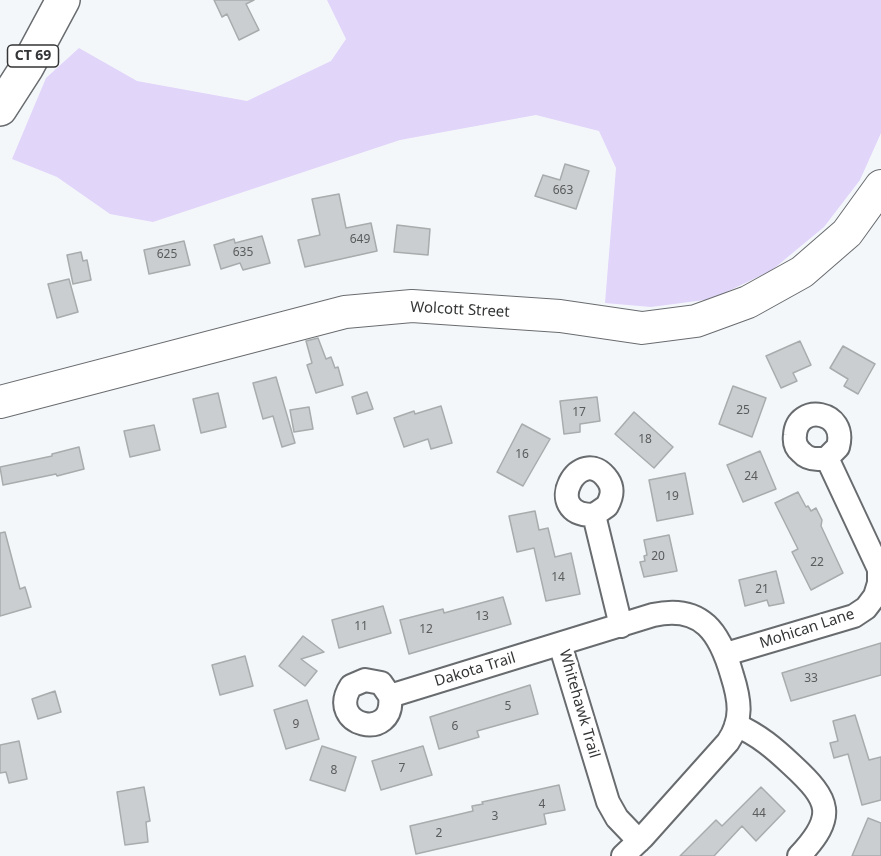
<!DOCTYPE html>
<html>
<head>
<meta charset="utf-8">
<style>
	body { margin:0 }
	canvas { display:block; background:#f4f7fa }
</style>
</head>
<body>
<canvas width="881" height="856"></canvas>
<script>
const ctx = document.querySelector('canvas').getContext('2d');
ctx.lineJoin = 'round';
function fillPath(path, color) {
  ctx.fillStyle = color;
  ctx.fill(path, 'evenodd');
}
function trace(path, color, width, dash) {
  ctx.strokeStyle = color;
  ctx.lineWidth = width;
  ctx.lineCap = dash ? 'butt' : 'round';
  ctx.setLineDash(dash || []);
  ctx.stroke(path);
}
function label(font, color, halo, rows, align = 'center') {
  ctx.font = font + ' "Noto Sans",sans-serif';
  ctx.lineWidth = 6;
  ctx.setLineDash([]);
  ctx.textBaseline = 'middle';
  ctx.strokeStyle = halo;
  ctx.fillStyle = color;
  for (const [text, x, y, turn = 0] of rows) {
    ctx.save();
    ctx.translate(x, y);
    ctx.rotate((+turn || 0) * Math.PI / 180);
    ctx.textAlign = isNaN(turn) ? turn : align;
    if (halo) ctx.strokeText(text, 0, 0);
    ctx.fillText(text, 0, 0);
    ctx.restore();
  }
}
const green = new Path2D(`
	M327 0H881V133L860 180 824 227 772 270 712 299 651 307 605 303 616 168 599 131 536 115 400 140 153 222 110 214 57 177 12 159 46 78 79 48 137 81 247 101 331 61 346 39Z`);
const building = new Path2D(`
	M214 0H254L246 4 259 30 239 40 227 14 222 17Z
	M565 164 589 171 576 209 535 196 543 175 560 180Z
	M339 194 346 228 371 223 377 251 305 267 298 240 320 235 312 199Z
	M397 225 430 229 428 255 394 252Z
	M262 236 270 263 243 270 240 263 221 269 214 245 234 239 235 243Z
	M184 241 190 265 149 274 144 250Z
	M81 252 83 261 87 260 91 280 73 284 67 255Z
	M69 279 78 312 57 318 48 284Z
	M318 338 326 359 331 357 335 368 338 367 343 385 316 393 307 365 312 363 306 341Z
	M800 341 811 365 793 373 797 381 781 388 766 356Z
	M843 346 875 364 858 394 844 386 848 379 830 368Z
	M276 377 295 443 282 447 273 416 263 419 253 383Z
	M733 386 766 398 752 437 719 424Z
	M367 392 373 409 357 414 352 397Z
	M218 393 226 427 201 433 193 399Z
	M597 397 600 421 580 424V432L564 434 560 401Z
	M441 406 452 443 431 449 428 439 404 447 394 418 414 411 415 414Z
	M309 407 313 429 294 432 290 410Z
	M634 412 673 447 654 468 615 434Z
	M522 424 550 439 523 486 497 472Z
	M154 425 160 450 130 457 124 431Z
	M79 447 84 469 57 476 56 474 3 485 0 467 52 456V454Z
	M760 451 776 489 743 502 727 465Z
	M685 473 693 514 657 521 649 480Z
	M798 492 806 507 808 506 811 511 816 508 822 520 821 526 843 573 811 590 792 552 798 549 775 503Z
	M535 511 539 530 548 528 555 557 571 553 580 594 546 601 534 548 517 552 509 516Z
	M5 532 20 589 25 587 31 607 0 616V533Z
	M669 535 677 571 644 577 640 562 645 561 644 556 647 555 644 540Z
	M776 571 784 603 769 606 767 600 745 606 739 580Z
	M503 597 511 624 409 654 400 620 443 609 444 613Z
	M383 606 391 633 339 648 332 620Z
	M303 636 324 652 301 659 317 671 305 686 279 666Z
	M881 643V675L791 701 782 673Z
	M245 656 253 686 220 695 212 665Z
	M530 685 538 714 477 731 479 737 439 749 430 717Z
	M55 691 61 712 38 719 32 699Z
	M307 700 319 739 286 749 274 710Z
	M855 715 869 760 881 757V800L862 805 848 754 834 758 830 743 838 741 833 721Z
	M19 741 27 779 9 783 6 772 0 773V745Z
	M322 746 356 757 345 791 310 780Z
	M423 746 432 775 381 790 372 761Z
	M559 785 565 810 544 814 546 824 416 854 410 826 473 811 472 806 483 804 482 802Z
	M144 787 150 821 146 822 148 842 125 845 117 792Z
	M761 787 785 811 756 841 742 826 714 856H680L716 820 722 826Z
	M868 818 881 823V856H852Z`);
const street = new Path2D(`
	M594 515C539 516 580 440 608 480 614 489 612 497 607 506L594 515 621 626
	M560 644 608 802 617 818 639 841
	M726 654 854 616 866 608 875 596 879 583V569L827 458 838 447C848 410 797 403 795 435 794 442 796 448 801 452 808 460 817 460 827 458
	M390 696C396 743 325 726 351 686L365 680 381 683 390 696 653 615C702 604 720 633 732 675 740 700 743 720 728 742L643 837 623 856
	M736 725C759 735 775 749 792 765 830 800 837 816 799 856`);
const secondary = new Path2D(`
	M0 402 345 312 412 306 560 316 642 328 696 321 748 302 802 272 847 233 881 186`);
const primary = new Path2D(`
	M0 109 27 67 63 0`);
const numberNames = [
	["663",563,191],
	["649",360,240],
	["635",243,253],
	["625",167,255],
	["25",743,411],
	["17",579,413],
	["18",645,440],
	["16",522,455],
	["24",751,477],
	["19",672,497],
	["20",658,557],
	["22",817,563],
	["14",558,578],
	["21",762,590],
	["13",482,617],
	["11",361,627],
	["12",426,630],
	["33",811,679],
	["5",508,707],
	["9",296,725],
	["6",455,727],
	["7",402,769],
	["8",334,771],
	["4",542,805],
	["44",759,814],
	["3",495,817],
	["2",439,834]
];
const shields = [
	[33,56,51]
];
const shieldNames = [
	["CT 69",33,56]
];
const streetNames = [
	["Wolcott Street",460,310,3],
	["Mohican Lane",807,629,-18],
	["Dakota Trail",475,670,-17],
	["Whitehawk Trail",579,704,74]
];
fillPath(green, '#e1d5fa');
fillPath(building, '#caced0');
trace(building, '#a8acad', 1.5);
trace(street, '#696c6f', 26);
trace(secondary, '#696c6f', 34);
trace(primary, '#696c6f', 36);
trace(street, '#fff', 22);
trace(secondary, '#fff', 32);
trace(primary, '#fff', 33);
label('12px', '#5a5b5c', null, numberNames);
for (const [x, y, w] of shields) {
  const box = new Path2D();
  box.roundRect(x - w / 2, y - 11, w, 22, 4.5);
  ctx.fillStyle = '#fff';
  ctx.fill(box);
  trace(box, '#343536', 1.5);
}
label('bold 14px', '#343536', null, shieldNames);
label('15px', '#343536', '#fff', streetNames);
</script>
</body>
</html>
